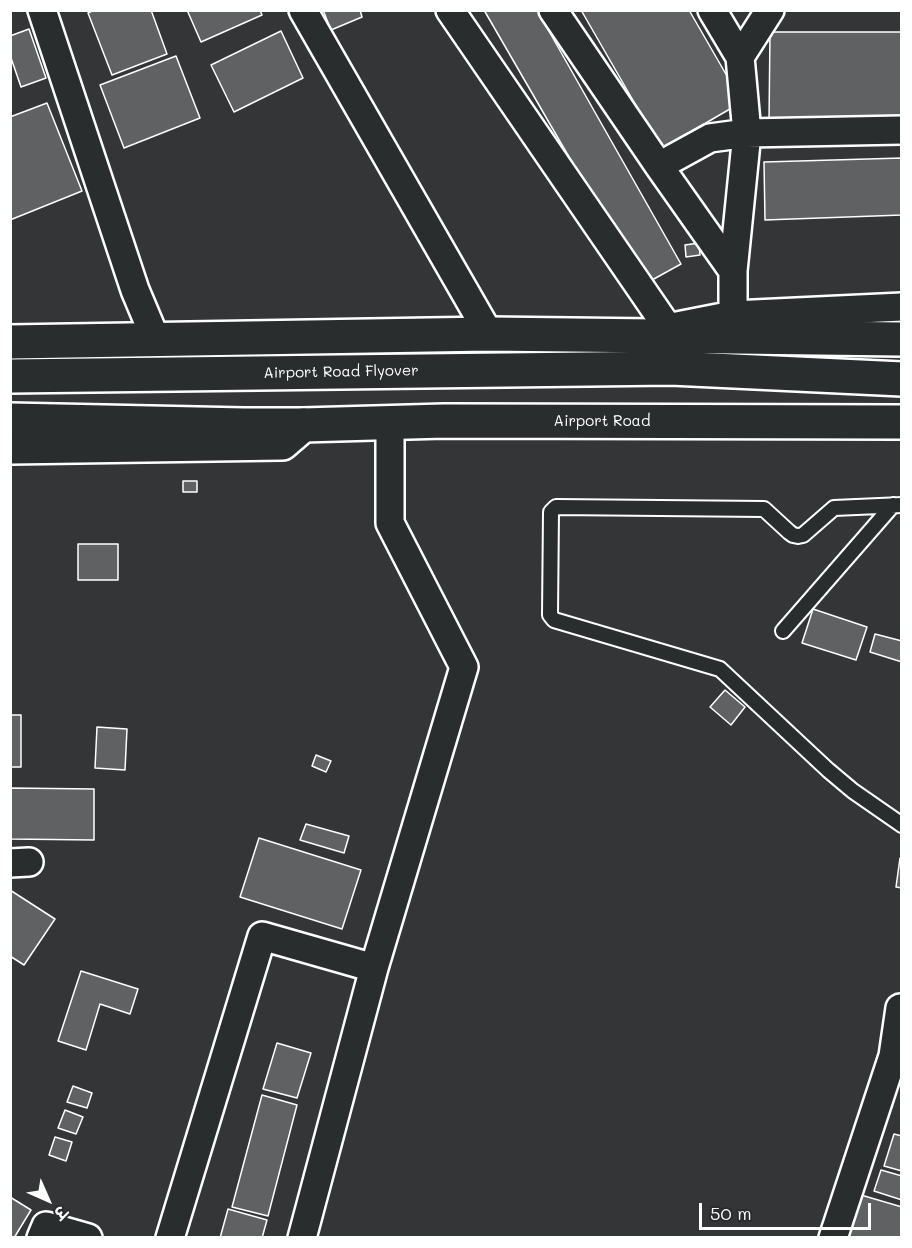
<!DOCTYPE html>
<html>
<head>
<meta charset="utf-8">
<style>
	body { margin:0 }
	#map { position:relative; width:912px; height:1248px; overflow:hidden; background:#333536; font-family:Mali,"Playpen Sans Deva",sans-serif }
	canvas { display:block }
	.frame { position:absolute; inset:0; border:12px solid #fff; pointer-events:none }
	.north { position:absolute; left:18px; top:1170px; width:60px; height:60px; -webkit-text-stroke:4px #2a2d2e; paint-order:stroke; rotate:135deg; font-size:16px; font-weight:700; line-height:24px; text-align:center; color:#fff }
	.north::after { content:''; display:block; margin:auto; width:21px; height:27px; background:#fff; clip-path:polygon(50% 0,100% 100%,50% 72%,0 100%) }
	.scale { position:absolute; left:699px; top:1203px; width:172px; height:27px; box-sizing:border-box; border:3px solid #fff; border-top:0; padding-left:8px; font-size:18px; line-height:21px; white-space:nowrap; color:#fff; -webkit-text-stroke:4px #2a2d2e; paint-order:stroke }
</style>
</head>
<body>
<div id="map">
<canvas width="912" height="1248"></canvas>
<div class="frame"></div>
<div class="north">उ</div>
<div class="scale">50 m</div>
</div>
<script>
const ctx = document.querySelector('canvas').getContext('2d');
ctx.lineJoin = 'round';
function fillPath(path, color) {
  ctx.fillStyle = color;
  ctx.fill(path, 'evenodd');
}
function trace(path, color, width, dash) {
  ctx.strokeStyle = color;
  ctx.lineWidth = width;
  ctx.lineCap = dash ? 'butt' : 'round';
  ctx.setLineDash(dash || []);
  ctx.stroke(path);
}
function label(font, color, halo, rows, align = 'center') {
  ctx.font = font + ' Mali,sans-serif';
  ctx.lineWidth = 4.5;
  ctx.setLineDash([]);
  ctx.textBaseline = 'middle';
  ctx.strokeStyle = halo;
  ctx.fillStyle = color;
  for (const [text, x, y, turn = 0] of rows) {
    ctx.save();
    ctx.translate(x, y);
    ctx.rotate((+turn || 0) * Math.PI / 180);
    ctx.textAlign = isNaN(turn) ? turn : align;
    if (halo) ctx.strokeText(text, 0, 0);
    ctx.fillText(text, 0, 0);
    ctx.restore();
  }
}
const building = new Path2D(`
	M94 10H151L167 54 112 75 88 13Z
	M187 10H260L262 15 201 42Z
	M323 10H360L362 17 331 30Z
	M484 10H537L681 264 643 285Z
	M581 10H689L742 102 661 149Z
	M29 29 46 78 21 87 10 55V36Z
	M281 31 303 78 234 112 211 65Z
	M770 32H902V122H769Z
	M176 56 200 118 124 148 100 85Z
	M47 103 82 191 10 220V117Z
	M902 158V215L765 220 764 162Z
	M699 243 700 255 686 257 685 245Z
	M183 481H197V492H183Z
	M78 544H118V580H78Z
	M813 609 867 627 856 660 802 643Z
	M875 634 902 641V662L870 652Z
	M725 690 745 707 731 725 710 707Z
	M10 715H21V767H10Z
	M97 727 127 729 125 770 95 768Z
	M316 755 331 761 326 772 312 766Z
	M10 788 94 789V840L10 839Z
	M306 824 349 836 344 853 300 840Z
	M259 838 361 870 342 929 240 897Z
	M900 858H902V888L896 887Z
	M10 890 55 919 24 965 10 956Z
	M81 971 138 989 130 1014 100 1004 86 1050 58 1041Z
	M277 1043 311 1053 297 1098 263 1089Z
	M73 1086 92 1093 87 1108 67 1102Z
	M262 1095 297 1105 268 1216 232 1207Z
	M65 1110 83 1117 76 1134 58 1128Z
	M894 1134 902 1136V1171L884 1166Z
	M55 1137 72 1142 66 1161 49 1155Z
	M881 1170 902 1176V1200L874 1191Z
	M861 1195 902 1207V1238H848Z
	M10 1197 31 1210 14 1238H10Z
	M228 1209 267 1220 262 1238H220Z`);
const lane = new Path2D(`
	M902 505 834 508 803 535 798 536 793 535 789 532 764 509 556 507 551 512 550 615 554 620 720 669 828 770 853 791 902 825
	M783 631 893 505`);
const street = new Path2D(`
	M42 10 135 290 156 340
	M303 10 489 334
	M450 10 668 328 671 355
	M553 10 659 166 733 271
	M712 10 740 57 747 133 733 271V315
	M740 57 770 10
	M659 166 710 138 747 133 902 130
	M672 327 733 315 902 307
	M10 863 29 862
	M41 1238 46 1226 88 1238
	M170 1238 262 936 374 968
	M302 1238 374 968 464 667 390 523V422
	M833 1238 893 1056 900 1008`);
const secondary = new Path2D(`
	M10 342 489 334 902 339
	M10 447 282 443 303 425`);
const primary = new Path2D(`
	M10 376 671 368 902 379
	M10 420 244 425H303L444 421 902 422`);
const streetNames = [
	["Airport Road Flyover",341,372,-1],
	["Airport Road",602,421]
];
fillPath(building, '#5f6162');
trace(building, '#fff', 1.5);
trace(lane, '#fff', 18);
trace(street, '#fff', 32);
trace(secondary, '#fff', 38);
trace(primary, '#fff', 38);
trace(lane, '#2a2d2e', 14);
trace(street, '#2a2d2e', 27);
trace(secondary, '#2a2d2e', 33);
trace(primary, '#2a2d2e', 33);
label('15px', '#fff', '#2a2d2e', streetNames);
</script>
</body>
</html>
